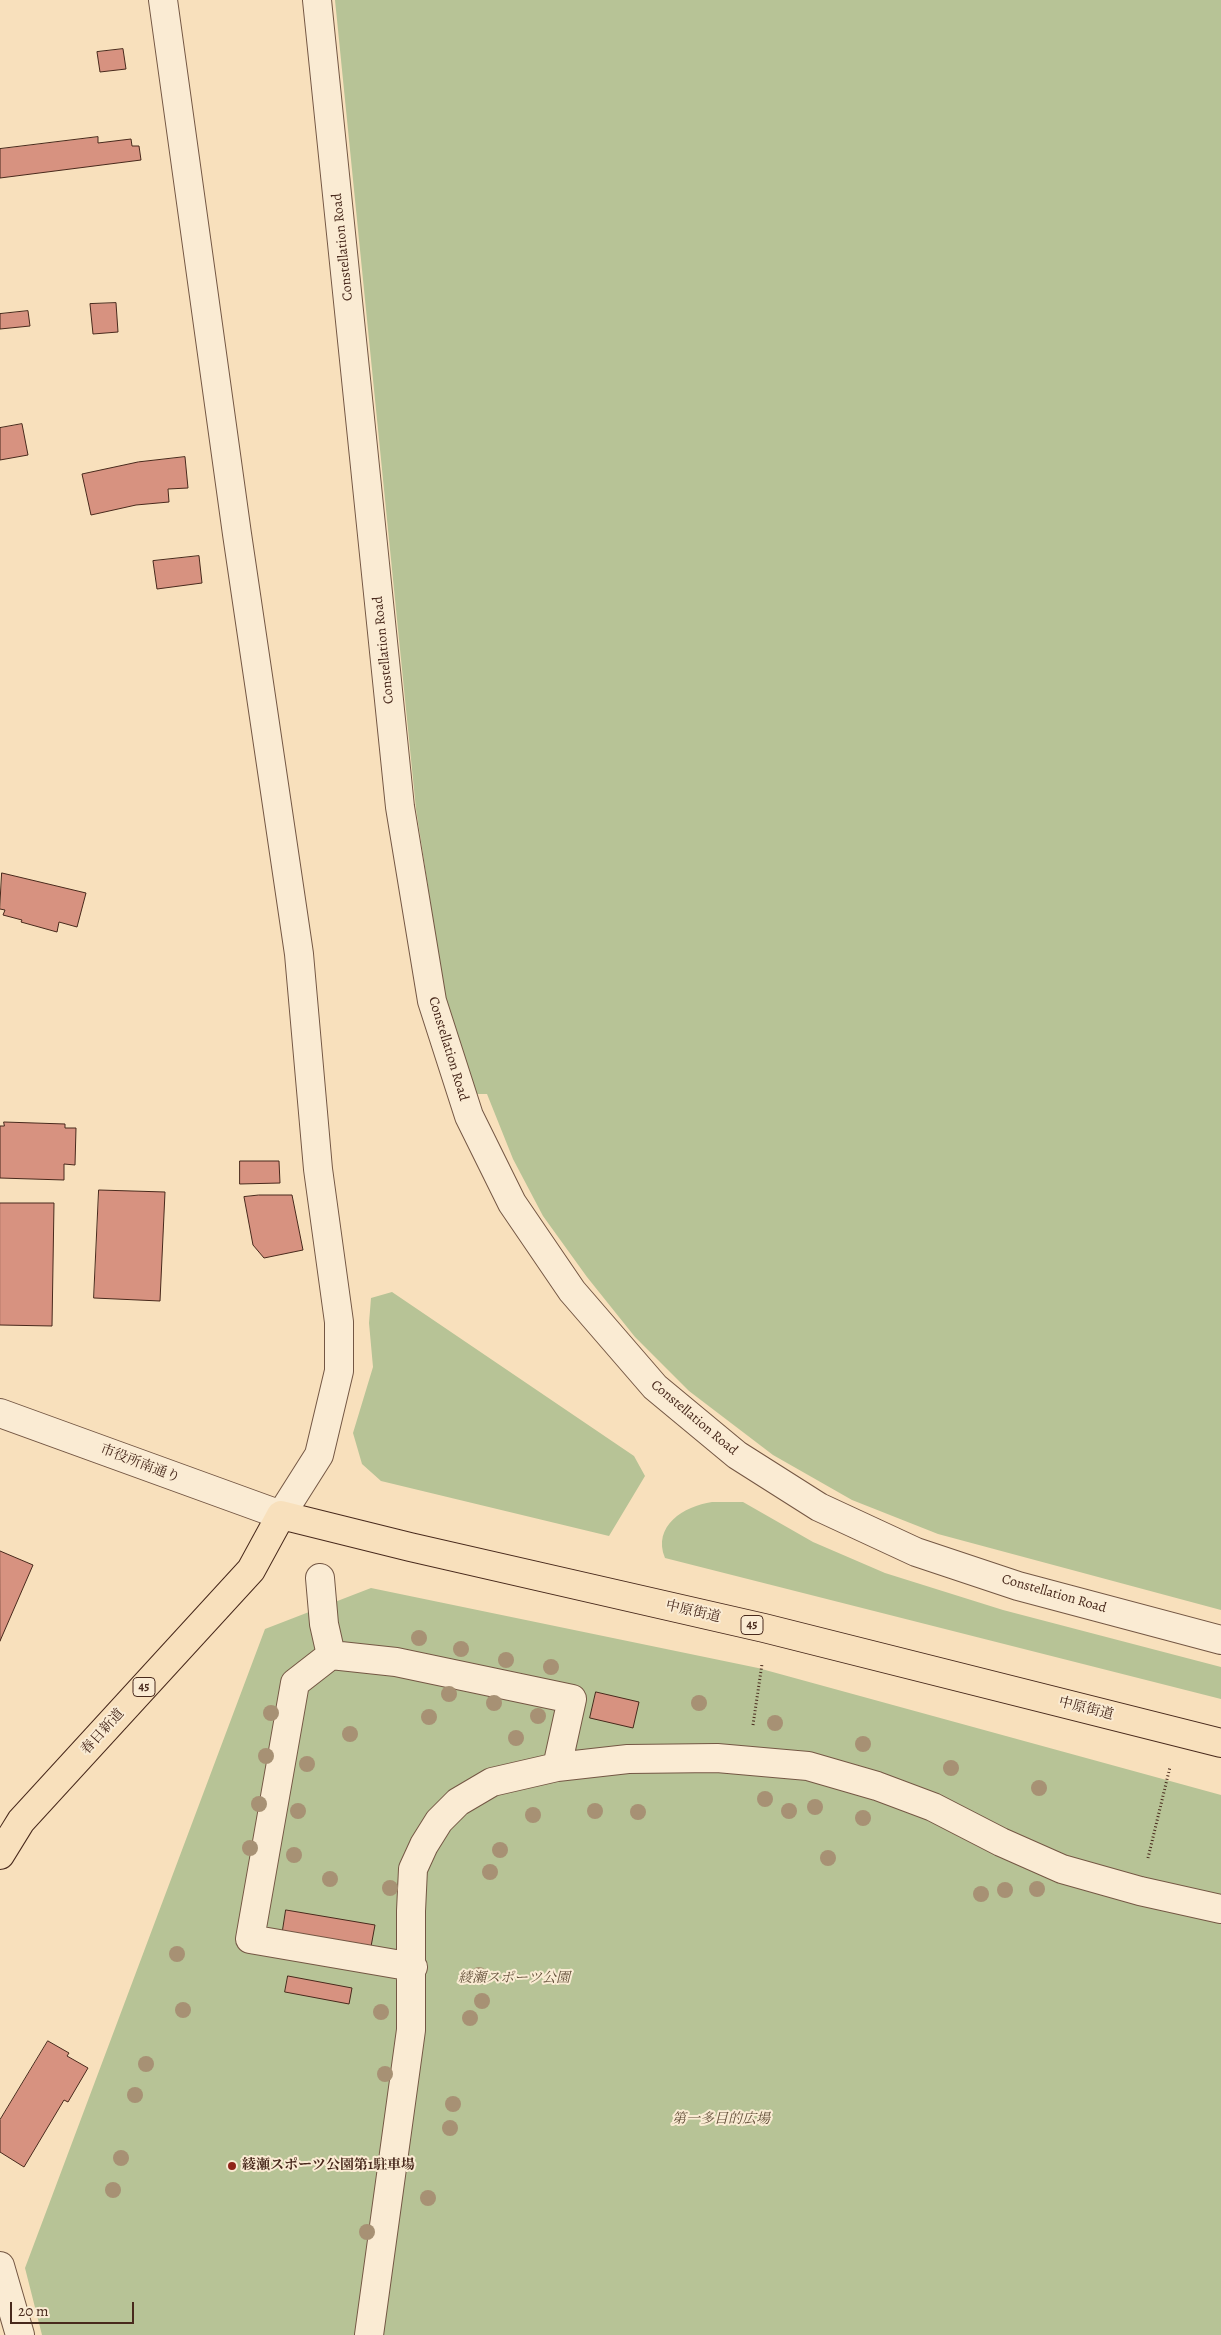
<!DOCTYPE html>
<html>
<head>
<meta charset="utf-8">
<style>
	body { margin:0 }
	#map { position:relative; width:1221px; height:2335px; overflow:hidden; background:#f8e0bc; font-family:Alegreya,serif }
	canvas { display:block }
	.scale { position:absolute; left:10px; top:2302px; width:124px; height:22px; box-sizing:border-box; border:2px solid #48291c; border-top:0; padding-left:6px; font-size:15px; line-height:18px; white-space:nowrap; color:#48291c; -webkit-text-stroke:4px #faebd3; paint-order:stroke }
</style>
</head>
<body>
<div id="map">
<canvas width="1221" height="2335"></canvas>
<div class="scale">20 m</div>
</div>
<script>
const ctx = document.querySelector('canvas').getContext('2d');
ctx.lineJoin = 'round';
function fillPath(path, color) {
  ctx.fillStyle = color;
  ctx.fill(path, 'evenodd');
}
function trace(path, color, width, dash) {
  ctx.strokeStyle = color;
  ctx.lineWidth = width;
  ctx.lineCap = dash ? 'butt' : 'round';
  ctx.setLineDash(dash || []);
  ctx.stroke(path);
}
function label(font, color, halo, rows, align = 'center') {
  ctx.font = font + ' Alegreya,"Noto Serif JP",serif';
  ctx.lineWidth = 4;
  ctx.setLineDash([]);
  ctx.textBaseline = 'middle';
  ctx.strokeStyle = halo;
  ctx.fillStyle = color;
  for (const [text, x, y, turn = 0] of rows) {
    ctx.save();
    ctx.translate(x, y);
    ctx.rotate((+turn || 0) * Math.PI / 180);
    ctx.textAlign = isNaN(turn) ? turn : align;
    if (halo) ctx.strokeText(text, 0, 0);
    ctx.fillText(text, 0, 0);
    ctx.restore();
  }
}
const green = new Path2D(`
	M335 0H1221V1610L938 1534 852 1500 773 1455 689 1391 635 1337 587 1277 543 1216 513 1159 487 1094H474L445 997 416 809Z
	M392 1292 634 1456 645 1476 609 1536 381 1481 362 1464 353 1433 373 1367 369 1323 371 1298Z
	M712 1502H743L813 1542 885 1573 1003 1610 1221 1667V1699L665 1558C652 1526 684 1506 712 1502Z
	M371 1588 758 1668 1221 1795V2335H42L25 2268 265 1629Z`);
const building = new Path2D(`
	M123 49 126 69 100 72 97 52Z
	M98 137V143L131 139 132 146H139L141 160 0 178V149Z
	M116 303 118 332 93 334 90 304Z
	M28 311 30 326 0 329V314Z
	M22 424 28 455 0 460V428Z
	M185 457 188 488 168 489 169 502 136 505 91 515 82 474 138 462Z
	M199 556 202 583 157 589 153 561Z
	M2 873 86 893 77 927 59 922 57 932 21 922 22 920 3 915 5 910 0 909Z
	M4 1122 65 1124V1128H76L75 1165 64 1164V1180L0 1178V1126H4Z
	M240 1161H279L280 1183 240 1184Z
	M99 1190 165 1192 160 1301 94 1298Z
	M259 1195H292L303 1250 264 1258 253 1245 244 1197Z
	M0 1203H54L52 1326 0 1325Z
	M0 1551 33 1565 0 1641Z
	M596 1692 639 1702 633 1728 590 1718Z
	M286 1910 375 1925 370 1952 282 1936Z
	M288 1976 352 1988 349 2004 285 1992Z
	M48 2041 69 2053 67 2056 88 2068 68 2102 64 2100 24 2167 0 2152V2120Z`);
const path = new Path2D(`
	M753 1725 762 1664
	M1148 1858 1170 1767`);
const minor = new Path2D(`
	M317 0 400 807 432 1001 469 1116 512 1203 572 1291 655 1387 737 1455 819 1507 916 1552 1018 1586 1221 1640
	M0 1413 281 1515 319 1455 339 1371V1322L318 1169 299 954 237 534 163 0
	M320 1578 324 1624 331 1655
	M413 1967 250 1939 295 1683 331 1655 396 1662 572 1699 557 1767
	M0 2266 20 2335
	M369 2335 411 2030V1911L413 1869 424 1845 439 1821 458 1802 492 1782 557 1767 628 1759 717 1758 808 1766 877 1786 933 1807 1001 1842 1062 1869 1140 1891 1221 1909`);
const major = new Path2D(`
	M0 1855 21 1821 251 1570 281 1515 410 1547 764 1628 1221 1743`);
const trees = [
	[419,1638],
	[461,1649],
	[506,1660],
	[551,1667],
	[449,1694],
	[494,1703],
	[699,1703],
	[271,1713],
	[538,1716],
	[429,1717],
	[775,1723],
	[350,1734],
	[516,1738],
	[863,1744],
	[266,1756],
	[307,1764],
	[951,1768],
	[1039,1788],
	[765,1799],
	[259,1804],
	[815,1807],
	[298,1811],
	[595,1811],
	[789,1811],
	[638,1812],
	[533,1815],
	[863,1818],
	[250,1848],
	[500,1850],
	[294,1855],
	[828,1858],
	[490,1872],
	[330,1879],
	[390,1888],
	[1037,1889],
	[1005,1890],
	[981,1894],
	[177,1954],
	[479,1975],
	[482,2001],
	[183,2010],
	[381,2012],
	[470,2018],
	[146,2064],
	[385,2074],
	[135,2095],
	[453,2104],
	[450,2128],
	[121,2158],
	[113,2190],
	[428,2198],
	[367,2232]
];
const markers = [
	[232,2166,5,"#8f2418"]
];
const shields = [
	[752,1625,22],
	[144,1687,22]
];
const shieldNames = [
	["45",752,1625],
	["45",144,1687]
];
const streetNames = [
	["Constellation Road",343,247,-96],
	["Constellation Road",384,650,-96],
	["Constellation Road",448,1049,73],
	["Constellation Road",694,1418,40],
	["市役所南通り",140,1464,21],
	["Constellation Road",1054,1594,16],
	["中原街道",693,1612,13],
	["中原街道",1086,1709,14],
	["春日新道",103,1732,-48]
];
const parkNames = [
	["綾瀬スポーツ公園",514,1979],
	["第一多目的広場",721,2120]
];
const poiNames = [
	["綾瀬スポーツ公園第1駐車場",242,2166]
];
fillPath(green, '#b7c396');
fillPath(building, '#d79280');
trace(building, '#48291c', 1);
trace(minor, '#745744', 30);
trace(major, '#48291c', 30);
trace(path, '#48291c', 3, [1, 2.5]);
trace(minor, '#faebd3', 28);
trace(major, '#f8e0bc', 28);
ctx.fillStyle = '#a79174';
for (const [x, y] of trees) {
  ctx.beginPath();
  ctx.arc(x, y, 8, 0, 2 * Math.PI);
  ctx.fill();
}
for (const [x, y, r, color] of markers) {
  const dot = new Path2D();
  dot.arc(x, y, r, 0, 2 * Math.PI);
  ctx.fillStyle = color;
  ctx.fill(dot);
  trace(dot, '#faebd3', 2);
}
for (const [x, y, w] of shields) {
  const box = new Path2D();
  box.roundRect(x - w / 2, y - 9.5, w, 19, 4);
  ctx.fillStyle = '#faebd3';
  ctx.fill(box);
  trace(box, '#48291c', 1);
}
label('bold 12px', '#48291c', null, shieldNames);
label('14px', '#48291c', '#faebd3', streetNames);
label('italic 14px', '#64503a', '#faebd3', parkNames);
label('bold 14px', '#48291c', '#faebd3', poiNames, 'left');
</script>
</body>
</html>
